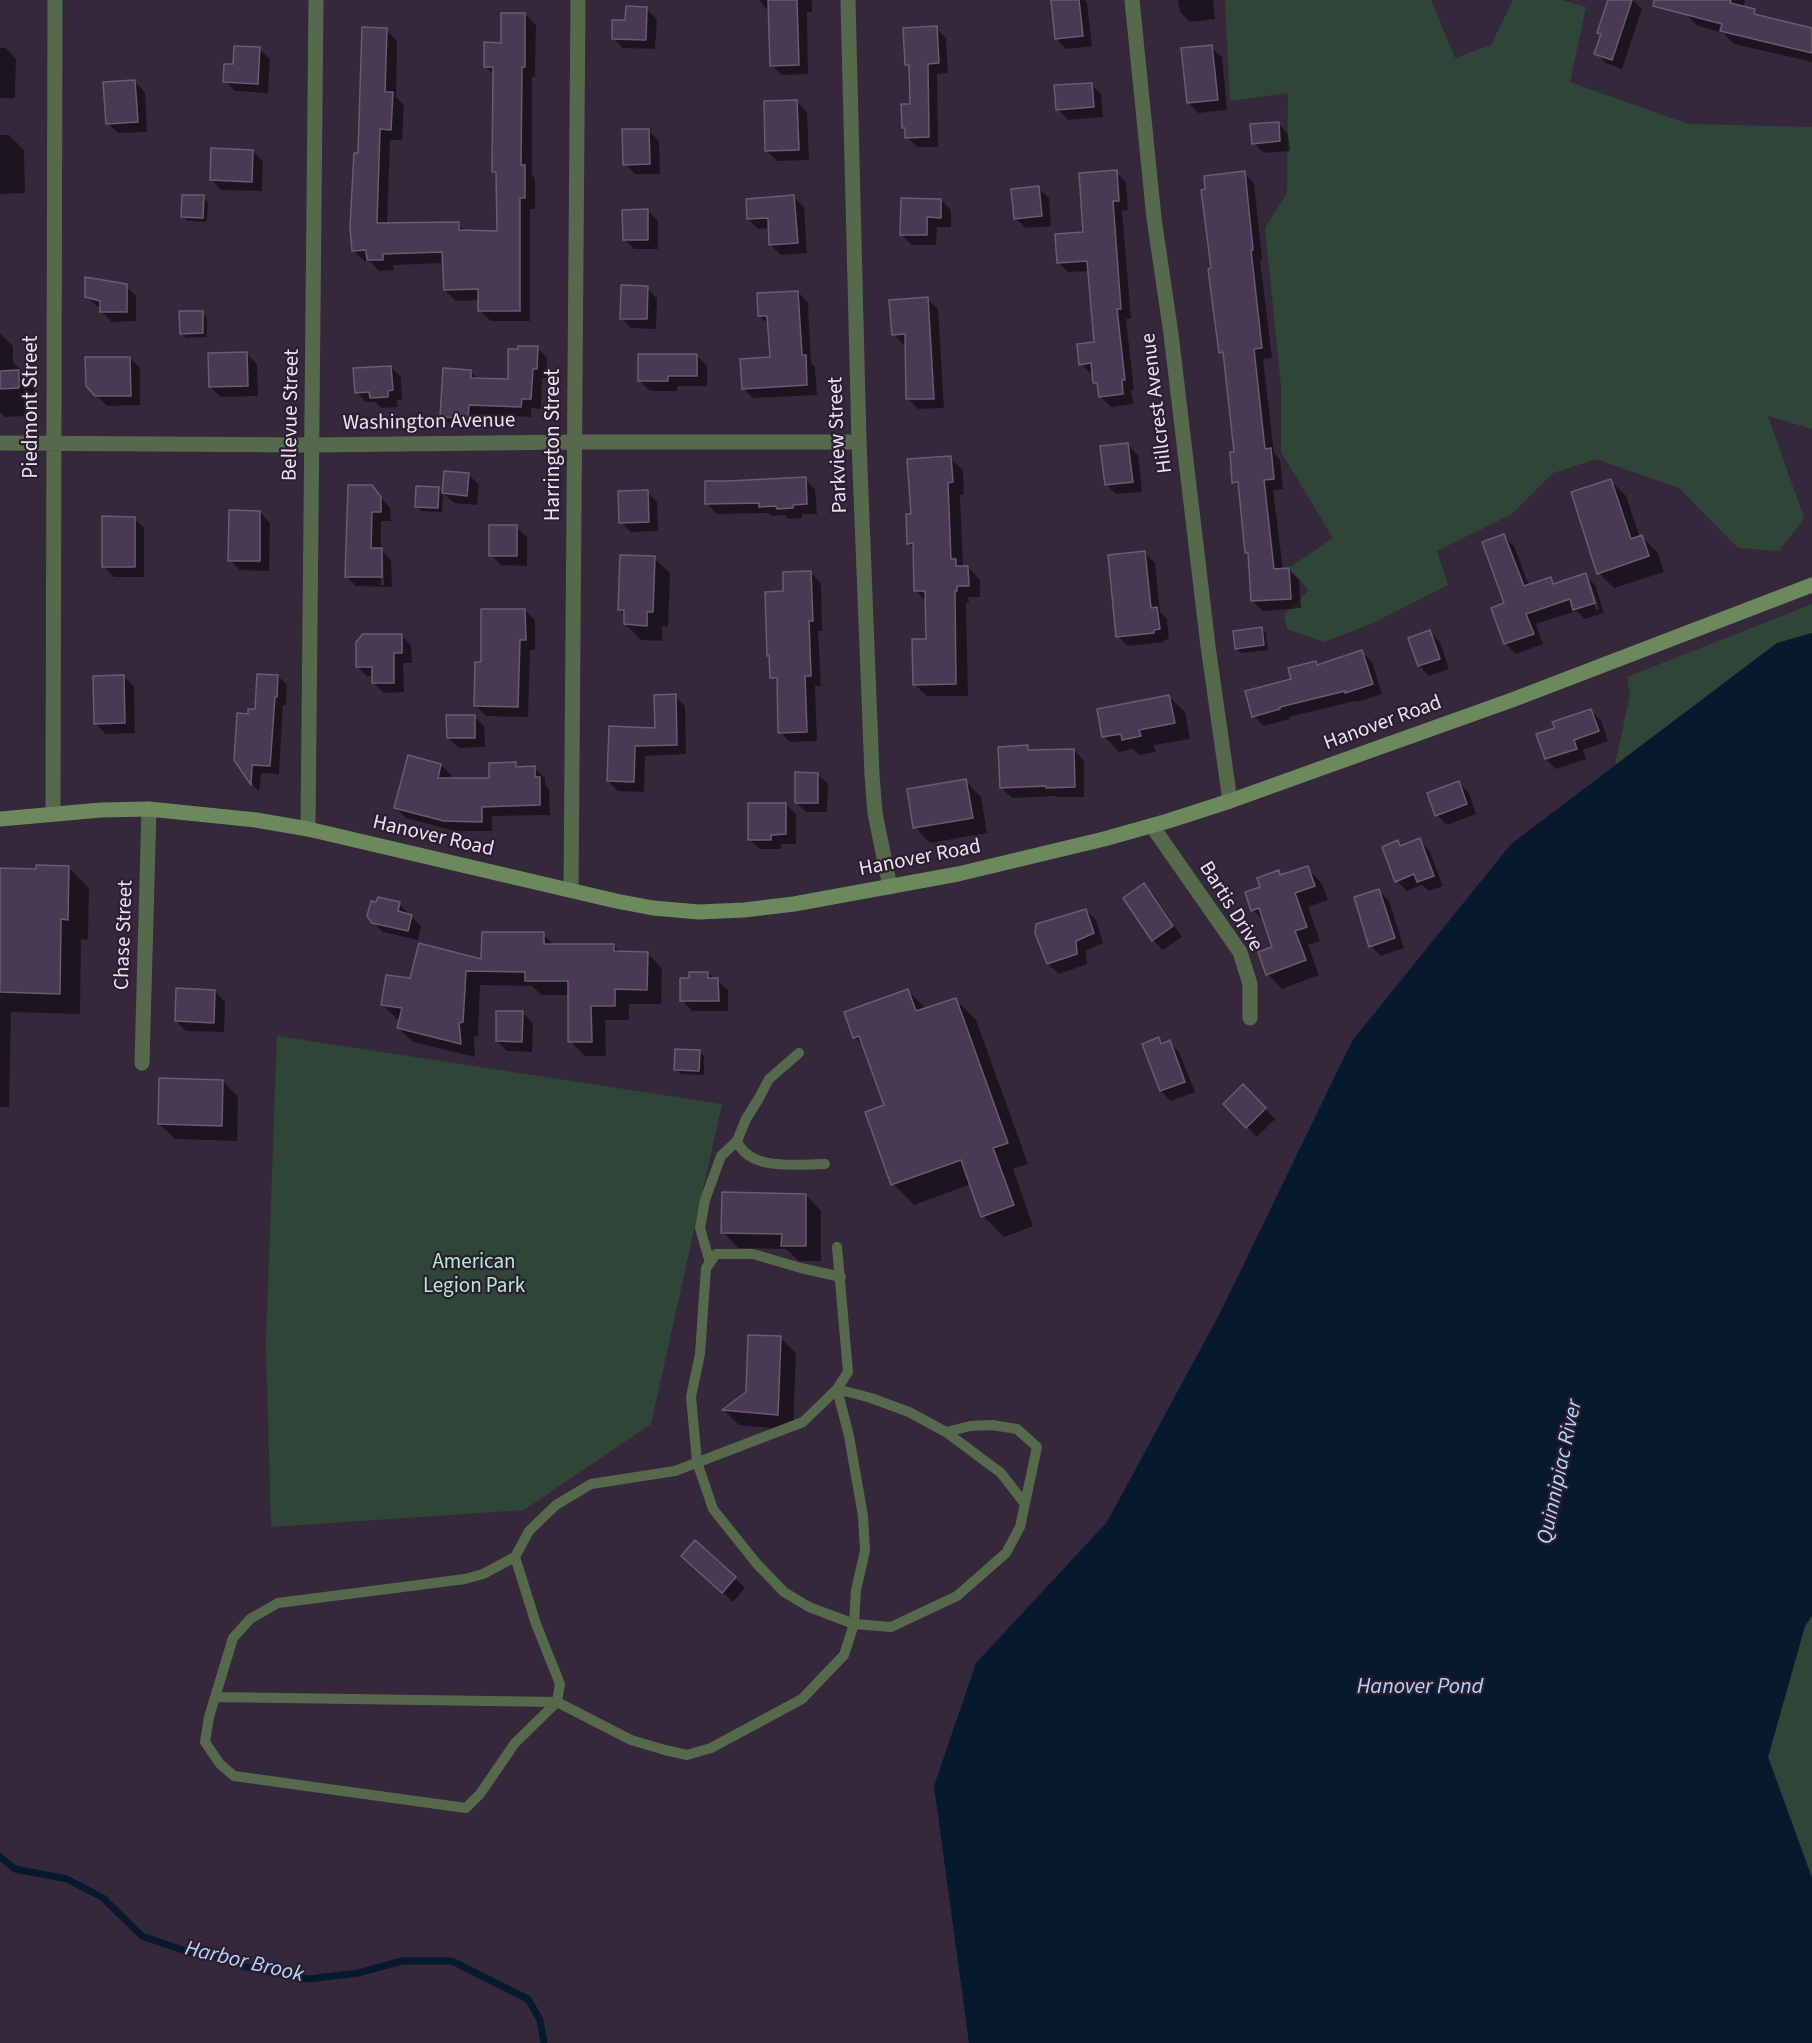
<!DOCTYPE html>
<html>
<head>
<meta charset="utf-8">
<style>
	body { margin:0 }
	canvas { display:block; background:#35283b }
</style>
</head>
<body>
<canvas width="1812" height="2043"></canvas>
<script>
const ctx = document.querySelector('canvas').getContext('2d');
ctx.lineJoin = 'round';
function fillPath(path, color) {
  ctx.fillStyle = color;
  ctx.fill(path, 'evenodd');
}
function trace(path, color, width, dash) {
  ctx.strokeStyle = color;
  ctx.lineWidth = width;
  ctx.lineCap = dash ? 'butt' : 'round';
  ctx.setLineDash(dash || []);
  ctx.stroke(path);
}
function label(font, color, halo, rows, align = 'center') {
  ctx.font = font + ' "Source Sans 3",sans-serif';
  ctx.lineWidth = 4.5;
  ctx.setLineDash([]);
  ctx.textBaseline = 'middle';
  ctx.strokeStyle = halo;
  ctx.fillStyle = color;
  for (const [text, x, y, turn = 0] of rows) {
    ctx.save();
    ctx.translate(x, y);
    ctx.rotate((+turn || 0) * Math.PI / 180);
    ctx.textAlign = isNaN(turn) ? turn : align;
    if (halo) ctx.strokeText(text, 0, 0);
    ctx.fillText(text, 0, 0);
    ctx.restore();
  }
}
const green = new Path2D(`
	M1225 0H1431L1455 58 1491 45 1513 0H1562L1586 7 1570 82 1688 124 1812 127V429L1768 416 1804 518 1779 551 1738 548 1679 488 1596 459 1553 473 1512 514 1437 551 1448 585 1373 623 1324 642 1287 629 1284 615 1309 590 1289 568 1333 538 1281 452V386L1265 228 1287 193 1288 93 1230 101Z
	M1812 604V633L1777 643 1615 765 1630 695 1627 677Z
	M277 1036 722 1104 651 1424 524 1510 271 1527 266 1344Z
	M1812 1616V1878L1768 1757 1805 1626Z`);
const water = new Path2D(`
	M1812 633V1616L1805 1626 1768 1757 1812 1878V2043H969L934 1786 976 1663 1107 1522 1221 1311 1352 1041 1511 844 1777 643Z`);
const shadow = new Path2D(`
	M759 0H812V12H807L808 74 782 75 771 65 769 12Z
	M1052 0H1085L1087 2 1092 46 1066 49 1056 38Z
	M1178 0H1213L1215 19 1190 22 1180 12Z
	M1609 0H1633L1642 9 1622 69 1606 63 1596 53 1602 35 1599 32Z
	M1684 0H1745L1744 8 1754 11 1760 17 1811 29 1812 27V62L1734 44 1723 33 1698 26 1685 13Z
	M646 9 657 19 655 49 623 48 613 38 627 22Z
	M525 14 536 25 535 77H532V175L535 178V209H530V321H491L479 310 480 300 456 301 445 290 444 263 393 265 394 270 379 271 370 261H364L353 250 359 155 386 29 397 41 396 97 404 105 402 140H390L387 224H458L466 232H499L498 175 494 171V75L485 66Z
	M936 28 946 38 948 73 937 74 938 147H917L907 137V131L903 128 911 106V69L906 65Z
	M1211 47 1222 57 1227 110 1198 113 1188 102Z
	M0 48H6L16 59 15 98H0Z
	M259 49 270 59 268 93 235 91 225 81 235 66Z
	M135 82 145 92 147 132 118 133 107 123Z
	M1091 84 1101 94 1103 117 1068 120 1058 109Z
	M797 102 807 112 809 160 777 161 767 151Z
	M1278 123 1288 134 1290 151 1264 153 1254 143Z
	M648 130 659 141 660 174H635L625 164Z
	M0 135H9L24 150 25 193 0 194Z
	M253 151 263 161 262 191 221 190 211 179Z
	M1116 172 1126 182 1128 210 1122 211 1131 319H1126L1134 390H1131L1133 404 1111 407 1100 396 1099 388 1094 383 1093 374H1091L1081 364 1096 343 1090 271 1068 272 1058 262 1085 234Z
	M1244 173 1254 183 1262 259 1260 260 1272 358 1263 359 1274 453 1280 460 1283 489 1273 490 1283 570H1289L1299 580 1301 608 1263 611 1252 601 1249 555 1247 553 1240 488 1234 482 1236 453 1225 356 1220 352 1213 269Z
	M1038 188 1049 198 1051 226 1026 228 1015 218Z
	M203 197 208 202 207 222 188 221 183 216Z
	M794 197 804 207 807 253 781 255 771 245 770 228 758 229 748 219Z
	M941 200 951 210V227H937L936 245H912L902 235Z
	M648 211 658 221V249H634L624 239Z
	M126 286 136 296V321L112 322 101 311V308L97 306 86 296Z
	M647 288 657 298 656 329 631 328 621 318Z
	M798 292 808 303 811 363 815 367 817 395 753 398 743 388 771 359 769 325 760 316Z
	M928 299 938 309 944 408 918 409 908 399 906 345H904L894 335Z
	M202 313 207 317V337L186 338 181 333Z
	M0 333 13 346V362L25 374 26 379 34 388V403L26 404V416L5 417 0 412Z
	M537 348 547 358V378H542L541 409 531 408V417L479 414 478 428 452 426 441 416 470 372 478 379 509 381Z
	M247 354 257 364 258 396 221 397 210 387Z
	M696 355 707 366V386H677V391H650L640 381Z
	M130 358 140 368V405L107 406 96 395Z
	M391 367 401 377 402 400H397L398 407 381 408 375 402H366L356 392Z
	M1128 445 1138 455 1142 492 1116 494 1106 484Z
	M950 458 963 470 964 494 960 495 963 567H968L980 580V597H968L969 603H966L968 696H927L914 684 927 641V602L916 591 915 550 909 543 912 515Z
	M469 475 479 485 477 505 454 503 443 493Z
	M805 479 815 489 817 514H802V518L788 519 785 515 771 516 768 513 717 514 706 503Z
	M1611 481 1626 496 1640 538 1642 537 1658 553 1664 572 1614 588 1599 573Z
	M371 486 390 508 391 521H381V549L391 560 392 587 356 586 346 576ZM380 557H383L384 585H381Z
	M438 488 443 493 442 512 421 511 416 506Z
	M647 492 657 502 658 531 631 532 621 522Z
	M260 512 270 523 269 571 240 570 230 560Z
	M134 518 144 528V577H114L104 567Z
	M516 527 527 537V566L501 565 491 555Z
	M1504 536 1514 546 1529 586 1550 578 1556 584 1585 575 1595 585 1604 613 1585 619 1576 611 1536 624 1543 644 1516 654 1506 644 1493 609 1506 604ZM1588 585H1591L1599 609 1596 610Z
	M1144 552 1155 563 1160 612 1167 619 1169 639 1164 640V642L1128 646 1118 636Z
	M654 558 670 573 668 627 662 626V641L641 640 625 624V616L619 609Z
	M811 573 821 583 822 631H818L821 686H815L817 741 790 742 780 732 778 684 772 677 771 657 768 655 785 593Z
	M525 610 535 620V650H530L528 717 486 716 476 706 482 664Z
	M1261 629 1266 633 1268 650 1241 653 1237 649Z
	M1430 632 1440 642 1449 669 1429 676 1419 665Z
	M401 635 411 645 412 663H403L404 692 384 693 373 682V676H367L357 666Z
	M1362 652 1372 662 1382 694 1357 702 1355 701 1289 717 1290 719 1264 726 1254 716 1293 680 1316 663 1319 666Z
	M123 676 134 686 135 733 106 734 96 724Z
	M278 676 287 685 286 705H283L279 774 261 773 259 792 252 784 236 760 250 715 256 711Z
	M675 696 685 706 686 754 645 756 644 792 618 791 608 781 610 727 657 729Z
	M1169 697 1185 712 1190 739 1154 745 1156 752 1139 755 1133 749 1119 752 1104 736ZM1114 733 1128 734 1114 736Z
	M1591 711 1601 721 1608 741 1583 750 1586 759 1556 769 1546 759 1556 729Z
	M474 716 484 726 485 747 459 748 448 738Z
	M1027 747 1032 751 1074 750 1084 761V797H1058L1056 796 1012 798 1002 788Z
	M515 763 520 768H534L545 778V784L549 789 550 815 492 816V831H455L406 818 396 808 441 765 451 775 450 780H491Z
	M817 774 828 784 827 812H806L796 802Z
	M966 781 981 797 987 833 930 843 915 827Z
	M1459 783 1469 793 1476 814 1447 825 1437 815Z
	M786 804 796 814V844H781V849H760L749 839Z
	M1419 840 1429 850 1443 886 1429 891 1422 885 1407 891 1397 881 1398 842 1402 847Z
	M68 867 89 888 88 940 81 939 80 1014 11 1012 9 1107H0V870L38 871Z
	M1307 868 1321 882 1328 900 1308 907 1320 941 1308 945 1319 975 1282 989 1268 974 1274 948 1266 923 1253 910 1262 888 1278 872 1282 876Z
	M1144 885 1154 895 1182 937 1163 950 1153 940Z
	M1379 890 1389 901 1404 948 1381 956 1371 946Z
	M399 904 421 926 418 940 383 932 373 922Z
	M1086 910 1096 920 1103 943 1086 951 1087 964 1059 974 1048 964 1037 933Z
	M543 934 555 946 613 945 621 953H647L662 968 661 1004H629V1020H605L606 1056H585L570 1041 569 995H541L532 986 480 985 478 1036 474 1037 475 1057 413 1042 398 1028 400 1020 397 1019 383 1005 411 980 483 961Z
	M708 973 728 990V1011H692L682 1000 691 980Z
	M215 991 225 1002 224 1032 186 1031 176 1021Z
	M908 991 926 1009 955 999 976 1020 1028 1164 1013 1169 1033 1226 1004 1237 983 1216 971 1184 914 1205 893 1184 886 1106 864 1047 855 1037Z
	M523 1013 533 1023 532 1052 507 1051 497 1041Z
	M1159 1039 1164 1044 1169 1042 1179 1052 1195 1092 1171 1101 1161 1091Z
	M699 1052 704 1056V1075L681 1074 676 1069Z
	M223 1081 238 1097 237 1141 175 1139 159 1124Z
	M1243 1086 1275 1119 1257 1137 1225 1104Z
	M806 1195 821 1211V1261H799L786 1249 738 1248 723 1232Z
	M780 1337 796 1353 793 1430 739 1425 724 1410 747 1393Z
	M695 1542 745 1588 733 1602 693 1566Z`);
const stream = new Path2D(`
	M0 1857 15 1869 67 1879 103 1898 142 1936 188 1952 236 1961 241 1966 308 1979 358 1973 402 1961H452L528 1999 540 2020 544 2043`);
const building = new Path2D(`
	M768 0H797L799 65 770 66Z
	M1051 0H1079L1083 36 1055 39Z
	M1608 0H1632L1612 60 1594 54 1601 34 1597 33Z
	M1654 0H1731L1730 3 1755 9 1754 14 1812 28V53L1720 31 1722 24 1653 6Z
	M626 6 647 7 646 40 612 39V20H625Z
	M501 13H525V67H522L521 165H525V198H520V311H478V289L444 290 442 252 383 254V260H367L366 250 352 251 350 227 354 153H358L362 27 387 28 385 92H393L391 130 380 129 377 223 459 222V230L497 231 496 172H492L493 67H484V42L501 43Z
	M937 26 939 63 928 64 929 137 905 138V128H902L901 104H910L909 65H905L903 28Z
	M1212 45 1218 100 1187 103 1181 48Z
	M234 46 260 47 258 84 223 82 224 64H233Z
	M135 80 138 122 106 124 103 82Z
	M1092 83 1094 107 1056 110 1054 85Z
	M797 100 799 150 765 151 764 101Z
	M1279 122 1280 141 1252 144 1250 124Z
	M622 129H649L650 164 623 165Z
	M211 148 253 150 252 182 210 180Z
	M1117 170 1119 201H1113L1121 309H1117L1125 380H1122L1123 394 1099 397 1097 383H1093L1091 363 1079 365 1077 344 1094 342 1087 261 1057 263 1055 234 1083 232 1079 173Z
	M1245 171 1253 250H1251L1262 348 1254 349 1265 449 1271 448 1274 479 1264 480 1274 569 1289 568 1291 599 1251 601 1248 553H1245L1238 482 1232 483 1230 452H1234L1223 352 1219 353 1208 269 1211 268 1201 190 1205 189 1204 176Z
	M1039 186 1042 216 1014 219 1011 189Z
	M182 195H204L203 218 181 217Z
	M794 195 798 243 769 245 768 218 747 219 746 199Z
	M901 198 941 199V218L927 217V235H900Z
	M648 209V240H623L622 210Z
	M85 277 127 284V312H100V301L85 297Z
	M621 285 648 286 647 319H620Z
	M798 291 802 355H806L807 385 742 389 740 359 770 357 767 316H758L757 293Z
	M928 297 934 399H906L905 334 892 335 889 300Z
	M179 311H203V333L180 334Z
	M518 346H538L537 369H533L531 399H522L521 407 469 405 468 418 440 417 443 368 471 370V378L508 379V349H518Z
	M247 352 248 386 209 387 208 353Z
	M638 354H697V376H668V381H638Z
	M85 357H130L131 396H95L86 386Z
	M391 366 393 390 388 391V397L370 398 369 392 355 393 353 368Z
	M19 370V388L0 389V371Z
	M1128 443 1133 482 1105 485 1100 446Z
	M951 456 953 482 948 483 951 559H956V566H968L969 586H957V591H955L956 684 913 685 912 639H926L925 591H914L913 543 907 544 906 514H911L907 459Z
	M444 471 469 473 467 496 442 493Z
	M806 477 807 504 793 505V508L777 509 776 506 759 507V503L705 504V481H728Z
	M1611 479 1631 539 1642 535 1649 556 1597 574 1571 492Z
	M348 485H372L381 497V512H372L371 548H382V577H345Z
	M416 486 439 487 438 508 415 507Z
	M648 490 649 522 619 523 618 491Z
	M229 510 260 511V561H228Z
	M102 516 135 517V567H102Z
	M489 525H517V556H489Z
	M1504 534 1524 586 1551 577 1553 584 1586 573 1595 603 1573 610 1570 599 1526 614 1534 634 1504 644 1491 608 1504 603 1482 542Z
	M1145 551 1151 608 1157 607 1160 629 1154 630V633L1116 637 1108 555Z
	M620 555 655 556 653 612H647V626L624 624V610H618Z
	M811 571 813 621H809L811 676H805L807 732 778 733 777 678H770L769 655 767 656 765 592 783 591V572Z
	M481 609H525L526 640H520L518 707 474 706 475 662H481Z
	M1262 627 1264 645 1235 649 1233 631Z
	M1430 630 1440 659 1418 666 1408 638Z
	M363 634H402V653H394V683H372V667H356V642Z
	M1362 650 1373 684 1345 693V691L1280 707V709L1252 717 1245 691 1291 679 1288 668 1316 661 1317 665Z
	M257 674 278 675 277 697H275L270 766 252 765 251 785 234 760 237 713 248 714V709H255Z
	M124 675 125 723 94 724 93 676Z
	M676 694 677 745 635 746 634 782 607 781 609 726 655 728 654 695Z
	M1169 695 1175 723 1139 730 1141 736 1122 740 1121 734 1102 737 1097 709Z
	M1591 709 1599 731 1574 740 1577 749 1545 759 1536 734 1555 728 1552 722Z
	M446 715H475V738H447Z
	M1028 745V750L1074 749 1075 787 1046 788V786L1000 788 998 747Z
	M408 755 441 764 438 778H489V763L516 762V767L535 766V777H540V805L482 807V822L444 821 394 808Z
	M795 772 818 773V803H795Z
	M966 779 973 818 913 828 907 789Z
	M1459 781 1467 804 1435 816 1427 793Z
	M748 803H786V834L771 835V840H748Z
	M1420 838 1434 876 1417 882 1414 874 1395 882 1382 847 1398 840 1400 846Z
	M36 865 69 866 68 920 61 919 60 994 0 992V868L36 869Z
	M1308 866 1315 886 1295 893 1307 927 1295 931 1306 960 1266 975 1258 952 1272 947 1259 908 1251 911 1245 892 1260 887 1257 878 1279 870 1280 875Z
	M1144 883 1173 926 1152 941 1123 898Z
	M1379 889 1395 938 1369 947 1354 897Z
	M378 897 400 902 398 911 412 915 408 931 372 923 367 916 371 901 376 902Z
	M1086 909 1094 933 1076 941 1077 954 1047 964 1035 933 1036 924Z
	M482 932H544V944H614V951L648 952 647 990 615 989V1006H591L592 1042H568V981H525V972L466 971 463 1022 459 1023 461 1044 397 1028 402 1008 381 1005 386 975 410 978 419 943 481 959Z
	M689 972H708V978H718L719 1001H680V978H689Z
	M176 988 215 990 214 1023 175 1021Z
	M908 989 916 1011 956 998 1008 1143 993 1148 1014 1205 981 1217 961 1160 891 1185 865 1112 884 1105 859 1036 853 1038 844 1012Z
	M496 1011H523L522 1042 496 1041Z
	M1159 1037 1161 1044 1170 1040 1185 1082 1160 1091 1142 1044Z
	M675 1049 700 1050 699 1071 674 1070Z
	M159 1078 223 1080 222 1126 158 1124Z
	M1243 1084 1266 1108 1246 1128 1223 1104Z
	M722 1192 806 1194V1246H781L782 1234 721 1233Z
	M748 1335 781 1336 778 1415 722 1410 746 1392Z
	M695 1540 736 1577 722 1593 681 1556Z`);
const service = new Path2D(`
	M799 1053 769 1079 759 1098 746 1119 737 1141C750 1172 798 1164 825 1164
	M710 1263 700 1228 705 1200 721 1156 737 1141
	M841 1277 801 1268 753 1254H716L706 1268 700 1354 691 1397 697 1462 713 1509 757 1564 784 1592 809 1607 854 1624 891 1627 957 1596 1006 1553 1020 1527 1037 1447 1017 1429 992 1425 970 1426 946 1432
	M515 1557 483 1574 465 1579 278 1603 250 1619 233 1638 209 1717 205 1742 220 1764 234 1776 466 1808 480 1794 515 1743 557 1702 560 1684 536 1624 515 1557 529 1531 556 1505 591 1484 675 1471 803 1422 837 1389 848 1372 837 1247
	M215 1697 557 1702 631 1740 665 1750 687 1755 711 1748 802 1699 844 1655 854 1624 856 1590 865 1551 863 1516 849 1436 837 1389 871 1398 909 1412 946 1432 1001 1473 1025 1504`);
const minor = new Path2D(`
	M848 0 859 442 872 775 875 813 890 887
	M1132 0 1154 218 1171 334 1208 646 1230 801
	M0 443 312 445 575 442H859
	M53 813 55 0
	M1152 826 1240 952 1250 984V1018
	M308 829 316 0
	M571 890 578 0
	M142 1063 149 809`);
const secondary = new Path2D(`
	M0 819 101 810 149 809 256 820 308 829 616 901 653 908 699 912 744 910 794 904 958 874 1104 839 1168 821 1230 801 1372 750 1512 700 1812 585`);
const streetNames = [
	["Hillcrest Avenue",1158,403,-97],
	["Piedmont Street",32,407,-90],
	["Bellevue Street",292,415,-89],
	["Washington Avenue",429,423,-1],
	["Harrington Street",554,445,-90],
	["Parkview Street",839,445,-92],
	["Hanover Road",1383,724,-20],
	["Hanover Road",433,837,13],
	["Hanover Road",920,859,-11],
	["Bartis Drive",1230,907,58],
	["Chase Street",125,935,-88]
];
const parkNames = [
	["American",474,1263],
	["Legion Park",474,1287]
];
const waterNames = [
	["Quinnipiac River",1561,1472,-78],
	["Hanover Pond",1420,1688],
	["Harbor Brook",244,1963,13]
];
fillPath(green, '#2f4538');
fillPath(water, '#06192d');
fillPath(shadow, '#0007');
trace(stream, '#06192d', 7);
fillPath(building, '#4a3952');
trace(building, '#695b70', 1.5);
trace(service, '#56694d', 10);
trace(minor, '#56694d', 15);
trace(secondary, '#6c895d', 15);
label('21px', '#eae2ee', '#2b1e30', streetNames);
label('21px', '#b1eecc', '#2b1e30', parkNames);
label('italic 22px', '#b5d6fb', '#2b1e30', waterNames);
</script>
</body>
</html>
